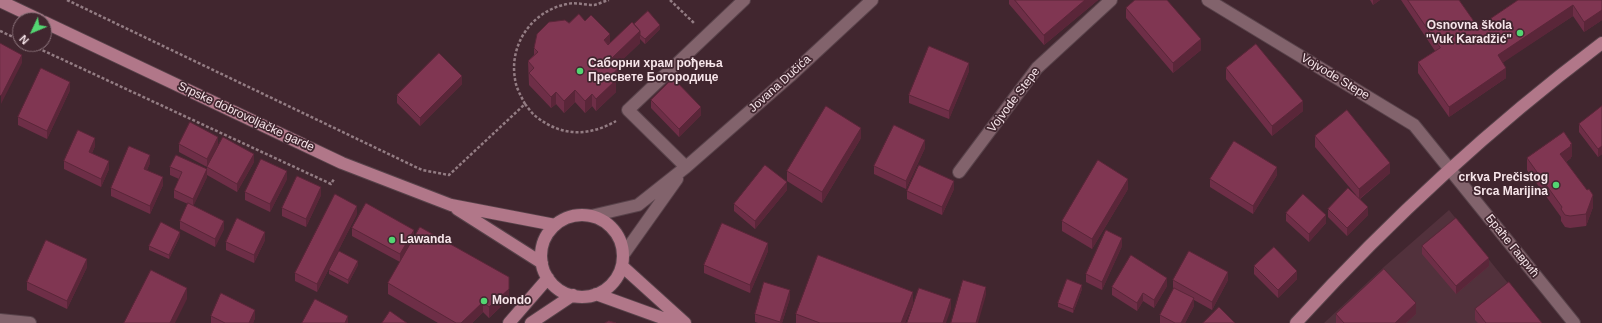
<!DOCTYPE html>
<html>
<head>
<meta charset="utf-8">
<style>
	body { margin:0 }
	#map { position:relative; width:1602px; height:323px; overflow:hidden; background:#41262f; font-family:Helvetica,sans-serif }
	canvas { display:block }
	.north { position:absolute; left:12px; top:12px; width:40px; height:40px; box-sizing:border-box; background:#41262f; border:1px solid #8a727a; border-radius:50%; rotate:226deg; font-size:11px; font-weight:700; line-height:16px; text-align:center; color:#f7e5ea }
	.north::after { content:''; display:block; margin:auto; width:14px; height:18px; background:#53d672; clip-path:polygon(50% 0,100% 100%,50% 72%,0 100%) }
</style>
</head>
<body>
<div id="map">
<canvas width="1602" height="323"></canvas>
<div class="north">N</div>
</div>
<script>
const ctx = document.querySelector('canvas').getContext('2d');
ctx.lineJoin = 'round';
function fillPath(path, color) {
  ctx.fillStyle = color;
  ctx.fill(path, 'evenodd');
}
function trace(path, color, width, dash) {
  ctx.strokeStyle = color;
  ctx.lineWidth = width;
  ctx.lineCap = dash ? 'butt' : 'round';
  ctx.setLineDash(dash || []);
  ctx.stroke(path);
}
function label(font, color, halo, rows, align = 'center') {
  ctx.font = font + ' Helvetica,sans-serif';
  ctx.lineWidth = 3.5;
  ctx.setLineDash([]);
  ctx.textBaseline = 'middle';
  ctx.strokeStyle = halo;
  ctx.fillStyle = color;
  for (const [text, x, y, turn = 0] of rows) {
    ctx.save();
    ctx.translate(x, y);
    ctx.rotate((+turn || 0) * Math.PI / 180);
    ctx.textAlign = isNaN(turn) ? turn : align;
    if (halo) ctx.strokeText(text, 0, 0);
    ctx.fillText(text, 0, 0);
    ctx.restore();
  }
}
const built = new Path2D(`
	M1449 210 1540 323H1324L1385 266Z`);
const path = new Path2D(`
	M67 0 422 170 449 175 525 104C529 109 533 115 538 118 563 137 590 136 616 121
	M670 0 694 23
	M0 31 20 40
	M29 44 331 184 334 179
	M525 104C521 96 516 88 515 79 509 44 532 11 567 4 576 2 585 5 594 5 599 4 604 1 609 0`);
const minor = new Path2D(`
	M1208 0 1414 125 1574 323
	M686 167 628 110 744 0
	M959 172 1037 68 1111 0
	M591 216 638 205 686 167 790 76 872 0
	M623 255 677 179
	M0 320 30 323`);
const major = new Path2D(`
	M0 1 40 20
	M44 22 342 163 451 205 555 225
	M457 209 542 263
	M541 256a41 41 0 1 1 82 0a41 41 0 1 1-82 0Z
	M622 266 685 323
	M596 294 676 323
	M509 323 548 278
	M531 323 573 295
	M1296 323C1389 221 1492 126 1602 43`);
const wall = new Path2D(`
	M1009 0H1098L1044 45 1009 4Z
	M1370 0H1380L1373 5Z
	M1401 0H1459L1478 27 1518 0H1602V20L1584 32 1573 16 1503 62 1506 78 1449 117 1418 73V62L1435 51Z
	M1126 8 1201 50 1173 73 1126 18Z
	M585 21 610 43 634 24 660 29 645 44 640 39V43L618 64 620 78 616 82V92L596 111 592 106 585 113 575 102 564 113 556 104 551 108 529 85 528 61 534 55V48L569 23Z
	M1226 68 1303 111 1272 136 1226 79Z
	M969 71 949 119 909 103V95Z
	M462 84 420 126 397 103V95Z
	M70 90 47 139 18 125V117Z
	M651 100 701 115 679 137 651 108Z
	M1602 106V154L1598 157 1579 132V124Z
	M1315 136 1390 173 1360 199 1368 215 1347 236 1328 217V209L1356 195 1315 147Z
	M861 138 822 203 787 181V171Z
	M179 144 218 145 207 167 179 152Z
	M95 146 92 153 109 169 101 187 64 169V161Z
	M925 148 906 189 874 174V166Z
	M1572 156 1571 157V158L1566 162 1593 207 1586 226 1570 228 1565 227 1561 221V217L1527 170V158Z
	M254 162 237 192 207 175V167Z
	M150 163 147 170 163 185 150 214 111 196V188Z
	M170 167 207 177 193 206 224 229 215 247 180 229V221L188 204 174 198V190L179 179 170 175Z
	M1277 175 1253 214 1210 187V179Z
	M287 179 270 212 245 200V192Z
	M954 189 942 215 907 199V191Z
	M1128 189 1092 249 1062 231V221Z
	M787 190 755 229 734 211V204Z
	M321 195 306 227 282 216V208Z
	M1286 213 1326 223 1309 242 1286 221Z
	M357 214 317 292 295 281V273Z
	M352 228 414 238 509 299 489 318 483 312 472 323H438L388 294V283L400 262 352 236Z
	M180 236 169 259 149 250V246Z
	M265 240 254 263 226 250V242Z
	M1122 246 1102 290 1086 282V274Z
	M1422 246 1489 266 1456 294 1422 254Z
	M768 251 750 293 704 273V265Z
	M358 265 348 284 329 274V270Z
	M1254 266 1297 279 1278 298 1254 274Z
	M87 267 67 309 27 290V282Z
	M1173 280H1228L1212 310 1194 300V306L1185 323H1160V315L1174 289 1173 288Z
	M1167 286 1154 308 1143 301 1137 311 1112 295V287Z
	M1082 289 1073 313 1058 307V303Z
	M790 298 782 323H758L755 322V314Z
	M913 303 905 323H796V314Z
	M1475 309 1542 323H1478L1475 320Z
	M1336 314H1416L1406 323H1336Z
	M211 316 255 318 253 323H211Z`);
const shadedWall = new Path2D(`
	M1085 0H1098L1044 45V35Z
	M1373 0H1380L1373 5Z
	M1573 5V16L1498 66V55Z
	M1602 10V20L1584 32V22Z
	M660 25V29L645 44V39Z
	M640 31V43L612 70V58Z
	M610 34V46L604 40Z
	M1201 39V50L1173 73V63Z
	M22 55V63L1 104V96Z
	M969 63V71L949 119V111Z
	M620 66V78L616 82V92L596 111V99L612 75Z
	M1506 68V78L1449 117V107Z
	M462 76V84L420 126V118Z
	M70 82V90L47 139V131Z
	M575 90V102L564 113V101Z
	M556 92V104L551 108V97Z
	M592 94V106L585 113V101Z
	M1303 101V111L1272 136V126Z
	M701 107V115L679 137V129Z
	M861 128V138L822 203V192Z
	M218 137V145L207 167V159Z
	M95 138V146L89 160V152Z
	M925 140V148L906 189V181Z
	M1572 144V156L1571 157V158L1560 166V154Z
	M1602 146V154L1598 157V149Z
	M254 154V162L237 192V184Z
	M150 155V163L144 177V169Z
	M109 161V169L101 187V179Z
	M1390 163V173L1359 199V189Z
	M1277 167V175L1253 214V206Z
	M207 169V177L193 207V199Z
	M287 171V179L270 212V204Z
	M163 177V185L150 214V206Z
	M1128 179V189L1092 249V239Z
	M954 181V189L942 215V207Z
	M787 182V190L755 229V221Z
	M321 187V195L306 227V219Z
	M1593 195V207L1586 226V214Z
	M357 206V214L317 292V284Z
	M1368 207V215L1347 236V228Z
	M1326 215V223L1309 242V234Z
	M224 221V229L215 247V239Z
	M414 230V238L400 262V254Z
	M180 232V236L169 259V255Z
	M265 232V240L254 263V255Z
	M1122 238V246L1102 290V282Z
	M768 243V251L750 293V285Z
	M1489 258V266L1456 294V286Z
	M87 259V267L67 309V301Z
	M358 261V265L348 284V280Z
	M1297 271V279L1278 298V290Z
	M1228 272V280L1212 310V302Z
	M1167 278V286L1154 308V300Z
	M1082 285V289L1073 313V309Z
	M986 287V295L978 323H976Z
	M187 288V299L175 323H170Z
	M509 289V299L489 318V307Z
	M790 290V298L782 323H780Z
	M913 292V303L905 323H901Z
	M1143 293V301L1137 311V303Z
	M1194 298V306L1185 323H1181Z
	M951 299V309L946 323H943Z
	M483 302V312L472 323H461Z
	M1416 303V314L1406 323H1395Z
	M255 310V318L253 323H249Z
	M348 316V323H345Z`);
const building = new Path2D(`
	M1015 0H1085L1044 35Z
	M1135 0H1167L1201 39 1173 63 1126 8Z
	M1408 0H1459L1478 27 1518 0H1602V10L1584 22 1573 5 1498 55 1506 68 1449 107 1418 62 1440 48Z
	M648 11 660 25 645 39 640 35V31L634 24Z
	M579 14 585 21 591 15 610 34 604 40 608 45 632 22 640 31 612 58 620 66 612 75 616 80 596 99 592 94 585 101 575 90 564 101 556 92 551 97 529 73 534 68 528 61 538 52 534 48 537 34 549 22 565 20 569 23Z
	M0 43 22 55 1 96 0 95Z
	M1256 44 1303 101 1272 126 1226 68Z
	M929 46 969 63 949 111 909 95Z
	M439 53 462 76 420 118 397 95Z
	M41 68 70 82 47 131 18 117Z
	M673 78 701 107 679 129 651 100Z
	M826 106 861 128 822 192 787 171Z
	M1602 106V146L1598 149 1579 124Z
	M1347 110 1390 163 1359 189 1315 136Z
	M190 122 218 137 207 159 179 144Z
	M894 125 925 140 906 181 874 166Z
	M78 130 95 138 89 152 109 161 101 179 64 161Z
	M1564 132 1572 144 1570 145 1571 146 1560 154 1587 190 1589 189 1593 195 1586 214 1570 216 1565 215 1561 209 1562 207 1527 158Z
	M223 137 254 154 237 184 207 167Z
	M1234 141 1277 167 1253 206 1210 179Z
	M129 146 150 155 144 169 163 177 150 206 111 188Z
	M176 155 207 169 193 199 174 190 182 172 170 167Z
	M261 159 287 171 270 204 245 192Z
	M1098 160 1128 179 1092 239 1062 221Z
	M765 165 787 182 755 221 734 204Z
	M919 165 954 181 942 207 907 191Z
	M297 176 321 187 306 219 282 208Z
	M1348 188 1368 207 1347 228 1328 209Z
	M335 194 357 206 317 284 295 273Z
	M1303 194 1326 215 1309 234 1286 213Z
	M188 203 224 221 215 239 180 221Z
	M366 203 414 230 400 254 352 228Z
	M237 218 265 232 254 255 226 242Z
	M1456 218 1489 258 1456 286 1422 246Z
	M161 222 180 232 169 255 149 246Z
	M722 223 768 243 750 285 704 265Z
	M420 227 509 277V289L489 307 483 302 461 323H456L388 283Z
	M1106 230 1122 238 1102 282 1086 274Z
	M46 240 87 259 67 301 27 282Z
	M1274 247 1297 271 1278 290 1254 266Z
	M339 251 358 261 348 280 329 270Z
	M1189 251 1228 272 1212 302 1173 280Z
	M818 255 913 292 901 323H820L796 314Z
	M1131 255 1167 278 1154 300 1143 293 1137 303 1112 287Z
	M1384 269 1416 303 1395 323H1344L1336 314Z
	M151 270 187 288 170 323H124Z
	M1067 279 1082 285 1073 309 1058 303Z
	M963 280 986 287 976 323H951Z
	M764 282 790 290 780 322 755 314Z
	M1509 282 1542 323H1486L1475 309Z
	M919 288 951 299 943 323H907Z
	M1174 288 1194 298 1181 323H1175L1160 315Z
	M221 293 255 310 249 323H225L211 316Z
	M315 299 348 316 345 323H302Z
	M1219 307 1235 323H1203Z
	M390 311 407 323H382Z
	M609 321 616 323H605Z`);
const markers = [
	[1520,33,4,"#53d672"],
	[580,71,4,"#53d672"],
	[1556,185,4,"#53d672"],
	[392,240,4,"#53d672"],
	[484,301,4,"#53d672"]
];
const poiNames = [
	["Osnovna škola",1512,26,"right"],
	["\"Vuk Karadžić\"",1512,40,"right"],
	["Саборни храм рођења",588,64],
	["Пресвете Богородице",588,78],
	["crkva Prečistog",1548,178,"right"],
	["Srca Marijina",1548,192,"right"],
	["Lawanda",400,240],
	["Mondo",492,301]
];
const streetNames = [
	["Vojvode Stepe",1335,77,31],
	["Jovana Dučića",780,84,-42],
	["Vojvode Stepe",1014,100,-53],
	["Srpske dobrovoljačke garde",246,117,25],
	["Браће Гаврић",1512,246,51]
];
fillPath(built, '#52313c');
trace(minor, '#58424a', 14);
trace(major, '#58424a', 14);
trace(path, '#937c83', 2.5, [3, 2]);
trace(minor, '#82636c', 12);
trace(major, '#b17789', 12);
fillPath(wall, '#6e2e47');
fillPath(shadedWall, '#5a2639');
fillPath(building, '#803652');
trace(building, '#5a2639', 1);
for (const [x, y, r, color] of markers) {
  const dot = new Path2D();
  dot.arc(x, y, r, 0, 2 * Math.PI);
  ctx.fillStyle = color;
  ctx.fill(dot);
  trace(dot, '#41262f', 1.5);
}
label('bold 12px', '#f7e5ea', '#41262f', poiNames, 'left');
label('12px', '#f7e5ea', '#41262f', streetNames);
</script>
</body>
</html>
